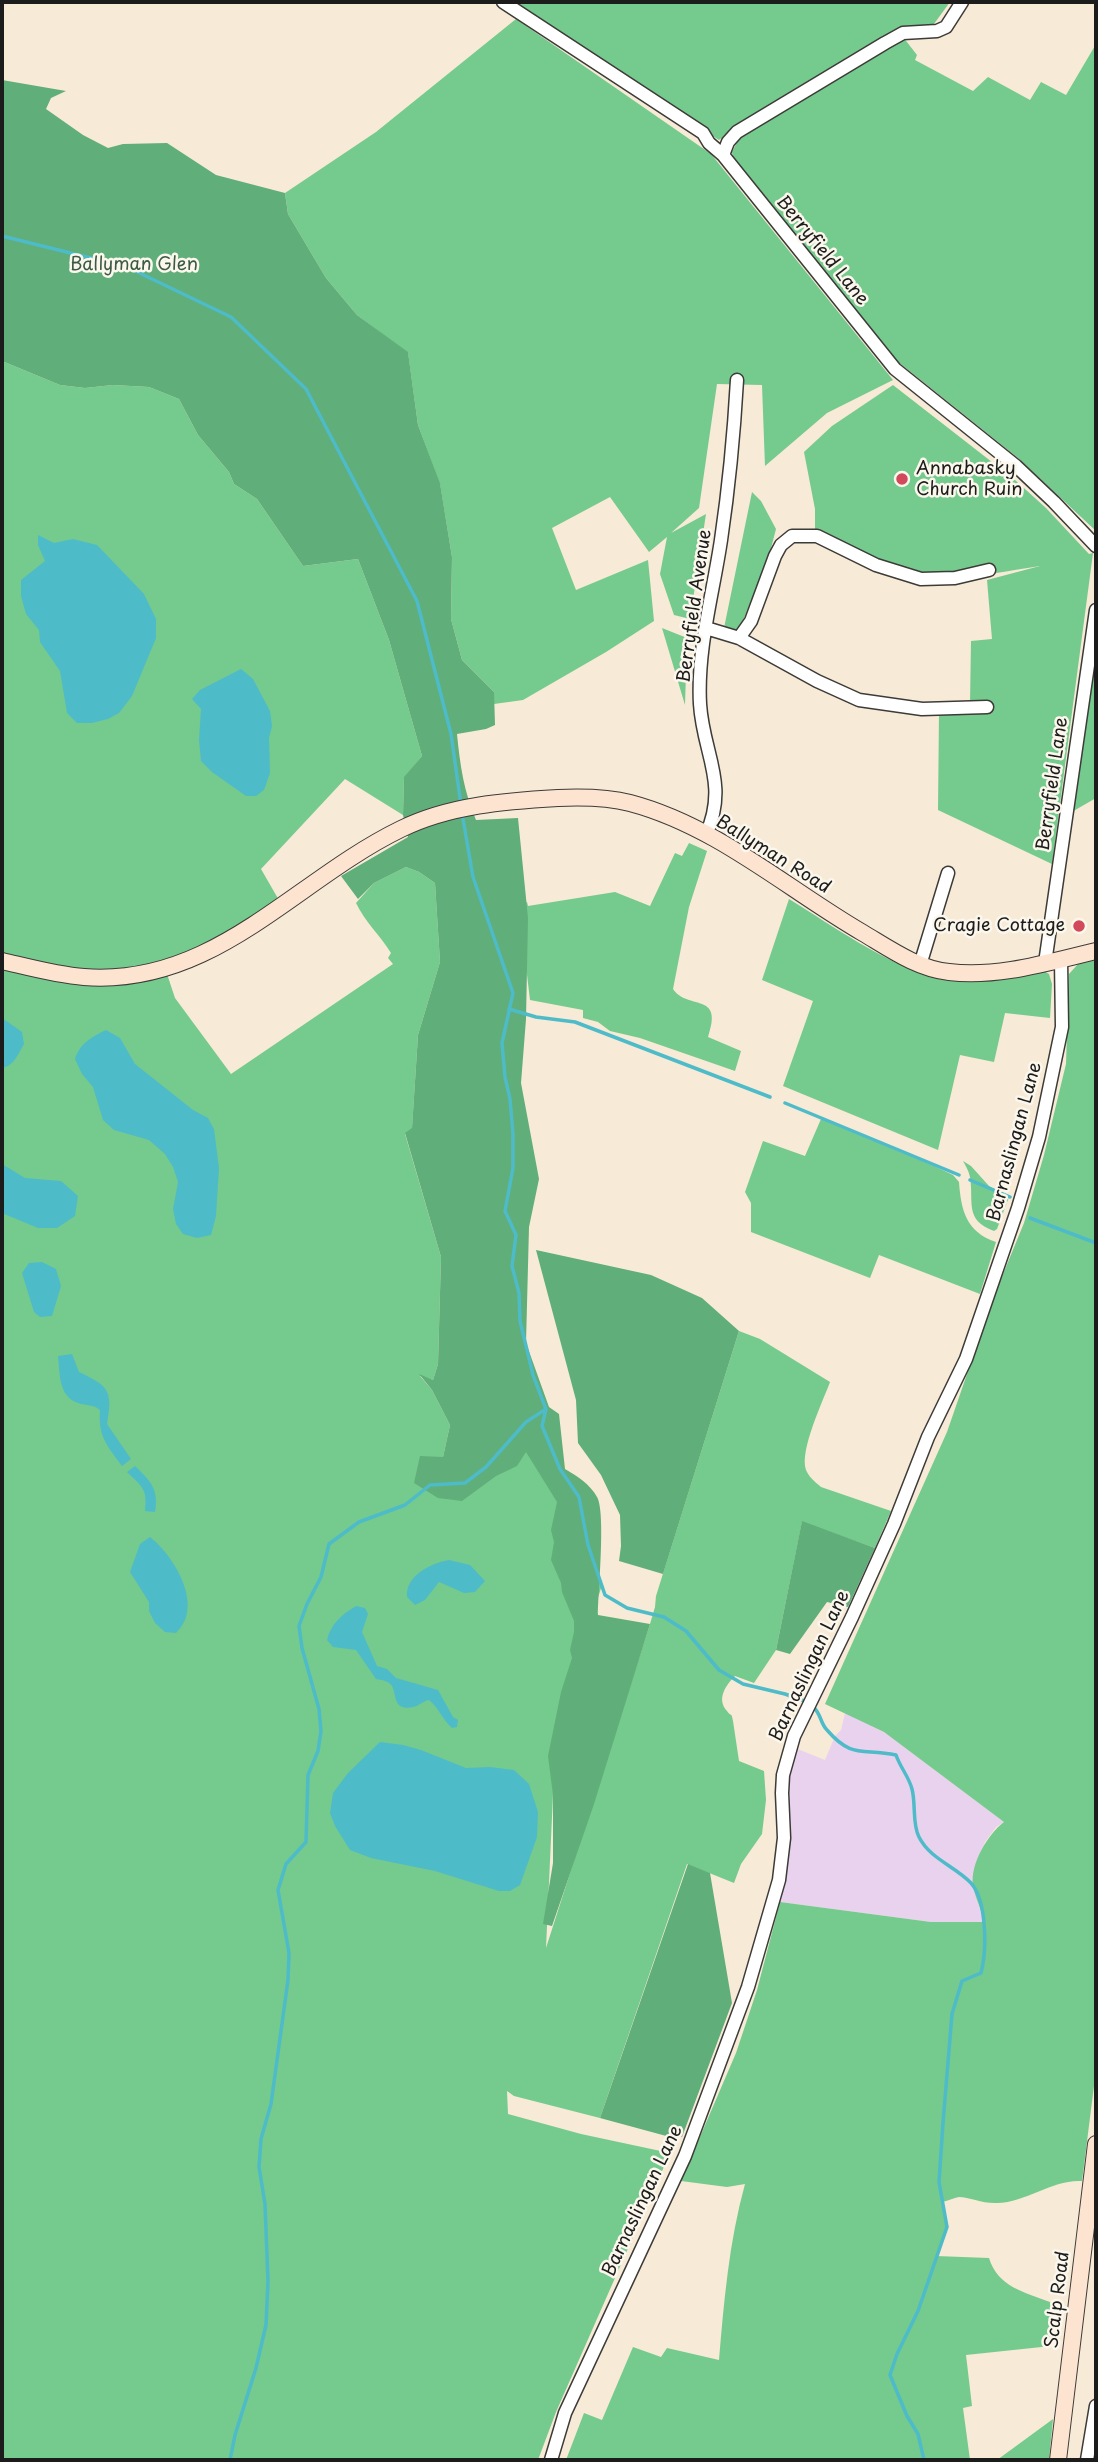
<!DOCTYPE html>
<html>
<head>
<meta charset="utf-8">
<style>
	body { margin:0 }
	#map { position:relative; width:1098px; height:2462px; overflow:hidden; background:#f7ead6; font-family:"Playpen Sans",sans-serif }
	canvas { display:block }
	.frame { position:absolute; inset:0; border:4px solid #1c1c1c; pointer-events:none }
</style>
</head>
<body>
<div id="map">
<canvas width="1098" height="2462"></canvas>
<div class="frame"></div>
</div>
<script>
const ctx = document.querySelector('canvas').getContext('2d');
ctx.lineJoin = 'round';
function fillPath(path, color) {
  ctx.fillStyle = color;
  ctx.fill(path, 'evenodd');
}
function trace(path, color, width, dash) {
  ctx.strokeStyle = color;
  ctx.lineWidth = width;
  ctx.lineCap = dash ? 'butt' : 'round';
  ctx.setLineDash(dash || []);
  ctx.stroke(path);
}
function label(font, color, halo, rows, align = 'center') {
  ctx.font = font + ' "Playpen Sans",sans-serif';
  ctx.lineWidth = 5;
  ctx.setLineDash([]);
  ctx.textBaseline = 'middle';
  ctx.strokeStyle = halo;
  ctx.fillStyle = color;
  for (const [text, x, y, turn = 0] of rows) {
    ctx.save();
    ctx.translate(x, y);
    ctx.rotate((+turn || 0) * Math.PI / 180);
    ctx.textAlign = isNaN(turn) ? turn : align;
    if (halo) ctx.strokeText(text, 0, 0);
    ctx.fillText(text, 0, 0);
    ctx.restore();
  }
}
const built = new Path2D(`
	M845 1713 884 1732 1004 1822 996 1827 985 1842 977 1862 973 1885 984 1923 931 1922 780 1902 787 1853 789 1780 795 1748 825 1760 835 1736 841 1730Z`);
const green = new Path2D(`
	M508 2H950L931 28 881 38 738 126 719 140Z
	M516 19 711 154 893 380 827 413 765 466 762 385 717 384 699 508 671 533 706 514 690 619 674 615 660 574 667 537 649 552 610 497 552 528 576 590 648 560 654 621 606 652 523 700 494 704V692L462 660 451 619 452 557 440 484 418 425 408 353 357 315 326 278 288 214 285 193 376 132Z
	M903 37 917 55 915 60 973 91 988 77 1030 100 1041 82 1066 95 1096 44V531L1018 458 897 361 734 164 732 152 739 138Z
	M2 361 60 385 85 388 113 385 149 387 179 399 198 435 229 472 234 484 257 499 303 566 358 559 389 640 422 756 404 778 403 815 345 779 261 869 280 902 166 971 175 998 231 1074 393 964 388 958 391 953C380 935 365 922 356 903L374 883 406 867 419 872 435 883 440 962 418 1035 412 1129 405 1134 441 1257 438 1364 433 1380 420 1376 432 1390 450 1425 443 1457 414 1483 524 1438 588 1545 602 1585 590 1623 553 1795 546 1948 650 1624 655 1607 656 1596 739 1331 760 1339 830 1382C823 1401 799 1451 806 1470 809 1477 815 1482 821 1487L891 1511 875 1548 802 1522 776 1650 754 1683 735 1676C726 1685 716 1699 727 1711 732 1718 731 1711 733 1721 735 1734 737 1748 739 1761L764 1771 766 1800 762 1834 741 1864 734 1883 687 1864 600 2118 514 2096 507 2091 508 2114 581 2134 670 2153 556 2412 538 2460H2Z
	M893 385 1015 480 1046 508 1089 554 1093 553 1052 864 938 810 939 713 970 704 971 641 992 639 987 580 1040 566C994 573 938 586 894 568 867 557 841 543 815 530V509L804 452 832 426Z
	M752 492 761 501 776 529 768 560 739 630 724 628Z
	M662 628 687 638 685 705Z
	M1096 658V798L1070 813Z
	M689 843 707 851 689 907 673 989C688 1011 724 991 708 1037L741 1051 735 1071 640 1038 610 1031 598 1022 583 1018V1010L530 1000 521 924 511 904 527 902 528 906 615 892 650 906 675 853 682 856Z
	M789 899C836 928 881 961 934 977L1044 971 1049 974 1052 984 1050 1018 1005 1013 994 1062 960 1055 938 1150 783 1086 813 1001 762 980Z
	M1096 960V2070L1082 2181C1053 2179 1027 2202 997 2203 984 2204 969 2197 959 2197 954 2198 947 2201 942 2202L947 2227 936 2256 989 2258C998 2287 1024 2292 1050 2302L1053 2314 1051 2346 966 2355 972 2406 963 2408 970 2460H566L584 2413 602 2420 633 2347 661 2357 667 2348 719 2360C724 2301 729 2242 745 2184L727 2187 681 2181 736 2053 757 1990 780 1902 931 1922H984C982 1910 974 1895 973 1885 970 1864 988 1834 1004 1822L884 1732 825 1704 947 1432 994 1296 1024 1223 1044 1155 1066 1064 1069 974 1079 963Z
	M821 1119 934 1166 953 1175 959 1182C961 1210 966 1232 996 1242L980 1294 879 1255 870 1278 751 1232V1203L745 1192 763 1141 805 1156Z
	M963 1161 971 1166 989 1186 1009 1197 997 1229 994 1231C964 1220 974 1202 970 1177 969 1172 966 1166 963 1161Z
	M1053 2419 1049 2460H997Z`);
const forest = new Path2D(`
	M2 80 66 91 51 98 46 109 83 135 108 148 123 144 167 143 216 175 285 193 288 214 326 278 357 315 408 352 418 425 440 483 452 557 451 619 462 660 494 692 495 725 486 729 457 734C460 765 464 792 476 820L518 818 528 918 526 1019 521 1083 539 1179 529 1227 526 1343 549 1407 559 1414 565 1469C577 1476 590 1484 597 1497 606 1512 598 1593 598 1615L650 1624 594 1804 552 1926 543 1924 553 1863V1795L548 1756 561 1692 572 1658 570 1650 574 1632V1621L562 1592 561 1583 551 1560 554 1542 551 1530 557 1502 526 1452 517 1466 496 1476 462 1501 438 1498 414 1483 420 1456 443 1457 450 1425 432 1390 419 1374 433 1380 438 1364 441 1257 405 1133 412 1128 418 1035 440 962 435 883 419 872 406 867 374 883 358 899 341 876 408 837 403 815 404 777 422 756 389 640 358 559 303 566 257 499 234 484 229 472 198 435 179 399 149 387 113 385 85 388 60 385 2 361Z
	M536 1250 651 1275 702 1298 739 1331 663 1574 619 1561 621 1546 620 1515 601 1475 578 1443 576 1400Z
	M802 1521 875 1548 848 1607 827 1602 790 1654 776 1650Z
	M688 1864 710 1873 732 2003 682 2137H670L600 2118Z`);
const water = new Path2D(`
	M38 535 54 543 73 539 97 545 144 594 156 619V638L132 696 119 713 108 719 92 723H77L67 713 60 671 40 642 39 630 26 614 21 596V580L45 561 38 545Z
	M241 669 253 679 270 711 272 726 269 738 270 773 264 790 256 796H246L212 772 201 761 199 740 201 709 192 699 200 690Z
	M2 1018 22 1032 24 1044C18 1054 14 1066 2 1068Z
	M106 1030 120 1038 135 1064 193 1110 208 1118 214 1129 219 1168 216 1216 211 1235 197 1238 183 1234 176 1224 173 1209 178 1182 173 1167 165 1154 149 1140 114 1130 103 1120 93 1087 82 1074 75 1059C80 1043 92 1037 106 1030Z
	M2 1164 25 1178 61 1181 78 1196 75 1216 57 1228H38L2 1213Z
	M42 1262 56 1269 61 1286 52 1316 40 1317 34 1312 22 1273 29 1263Z
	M72 1354 79 1372C109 1386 113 1391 107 1424L131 1459 122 1466C107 1445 98 1437 100 1410 93 1404 87 1406 78 1403 58 1396 60 1373 58 1356Z
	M135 1466C151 1481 159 1490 155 1512L145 1511C148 1488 141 1486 127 1472Z
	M150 1537C175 1557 205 1607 176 1633L165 1632 155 1623 149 1611V1602L130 1572 140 1544Z
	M449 1560 470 1565 485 1581 475 1592 464 1593 439 1582 425 1600 415 1605 407 1597C405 1576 431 1563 449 1560Z
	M356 1606 365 1608 368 1614 362 1632 377 1666 387 1669 396 1678 438 1690 453 1717 458 1720 457 1727 452 1728C442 1719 439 1708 429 1700 423 1701 419 1706 413 1707 393 1711 397 1696 392 1686 389 1681 382 1680 376 1679L356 1650 333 1647 327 1640C331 1624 341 1615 356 1606Z
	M380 1742 403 1745 421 1750 466 1768 490 1767 514 1770 529 1784 538 1812 537 1837 520 1885 510 1891H499L435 1871 371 1858 350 1850 335 1826 330 1813 333 1793 348 1773Z`);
const stream = new Path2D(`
	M2 236 127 267 231 317 306 389 417 601 451 734 461 805
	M462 813 473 877 513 993 502 1043 505 1077 510 1099 513 1134V1168L505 1211 516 1235 512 1266 519 1293 520 1321 533 1375 546 1409 542 1426 560 1469 579 1497 588 1545 605 1595 627 1608 664 1617 686 1631 719 1670 743 1684 785 1694 807 1702
	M509 1009 536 1017 575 1022 770 1097
	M785 1103 959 1175
	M970 1180 1010 1197
	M1030 1218 1096 1243
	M813 1707C821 1713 820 1723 827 1730 852 1759 862 1748 896 1755 900 1767 909 1777 912 1789 916 1804 912 1824 919 1837 930 1859 955 1866 971 1883 987 1901 987 1950 981 1973L962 1981 952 2014 943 2123 939 2182 947 2227 918 2311 897 2354 890 2375 907 2416 918 2434 924 2460
	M230 2460 235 2435 256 2368 266 2325 268 2281 265 2204 259 2167 261 2139 271 2104 288 1980 289 1953 278 1890 286 1864 306 1842 308 1775 318 1751 321 1731 319 1709 302 1648 299 1626 307 1604 321 1577 329 1544 359 1522 405 1505 430 1485 465 1483 486 1467 526 1422 546 1409`);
const street = new Path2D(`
	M503 2 703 133 709 143 723 155 895 369 1016 466 1054 502 1096 546
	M723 155 728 142 737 132 885 43 903 33 937 31 946 27 962 2
	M706 628 739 638 817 681 859 700 922 709 987 707
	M739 638 751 621 775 556 781 545 792 536H817L876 565 921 579 955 578 989 570
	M706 835C729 783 703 754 700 704 697 649 713 594 721 540 729 486 734 433 737 380
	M1045 963 1096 610
	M920 965 948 873
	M551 2460 565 2413 685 2156 748 1987 779 1880 784 1838 782 1793 783 1775 794 1736 852 1617 894 1524 928 1437 966 1359 1018 1208 1039 1137 1062 1027 1061 960
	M1087 2460 1096 2406`);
const secondary = new Path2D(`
	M2 961C28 967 57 975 84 977 214 987 294 881 401 829 450 805 506 801 558 798 582 797 607 797 630 803 717 826 787 889 863 933 890 949 918 969 949 972 998 978 1049 962 1096 951
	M1058 2460 1096 2144`);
const markers = [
	[902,479,7,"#d1495b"],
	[1079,926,7,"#d1495b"]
];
const streetNames = [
	["Berryfield Lane",822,251,51],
	["Berryfield Avenue",695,606,-82],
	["Berryfield Lane",1053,784,-82],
	["Ballyman Road",773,855,32],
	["Barnaslingan Lane",1015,1142,-75],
	["Barnaslingan Lane",810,1666,-65],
	["Barnaslingan Lane",643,2201,-65],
	["Scalp Road",1058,2300,-83]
];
const parkNames = [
	["Ballyman Glen",134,265]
];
const poiNames = [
	["Annabasky",916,469],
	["Church Ruin",916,490],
	["Cragie Cottage",1065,926,"right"]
];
fillPath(built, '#e8d2ee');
fillPath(green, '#75ca8e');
fillPath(forest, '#60ae79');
fillPath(water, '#4ebbc9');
trace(stream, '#4ebbc9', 3.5);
trace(street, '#3d3b38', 15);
trace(secondary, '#3d3b38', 18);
trace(street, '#fff', 12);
trace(secondary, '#fde4d1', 16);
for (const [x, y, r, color] of markers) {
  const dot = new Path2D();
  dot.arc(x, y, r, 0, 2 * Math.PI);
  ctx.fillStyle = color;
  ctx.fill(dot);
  trace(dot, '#fbf7ec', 2.5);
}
label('18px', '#1c1c1c', '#fbf7ec', streetNames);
label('18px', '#3b5944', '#fbf7ec', parkNames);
label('18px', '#1c1c1c', '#fbf7ec', poiNames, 'left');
</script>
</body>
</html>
